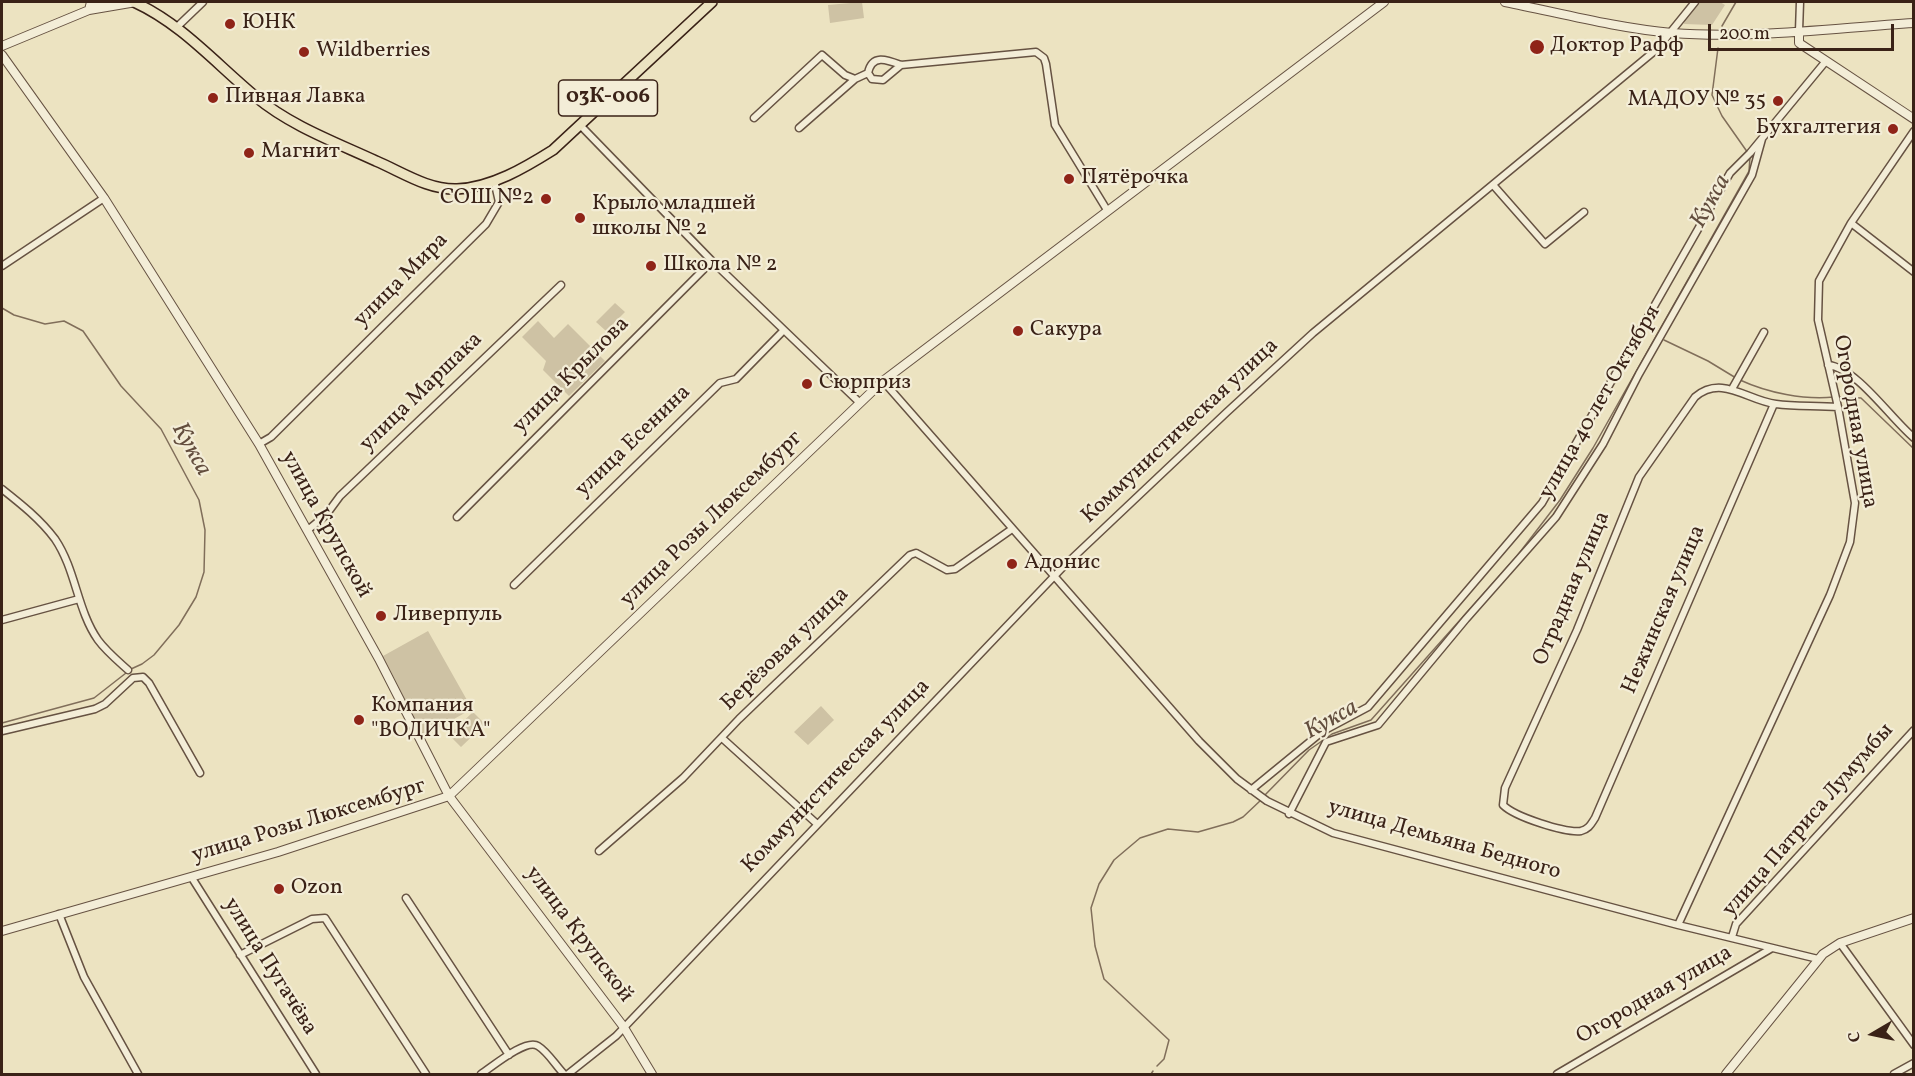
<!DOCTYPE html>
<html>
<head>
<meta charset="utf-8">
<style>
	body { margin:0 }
	#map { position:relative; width:1915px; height:1076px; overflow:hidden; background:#ece3c1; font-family:Vollkorn,serif }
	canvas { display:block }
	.frame { position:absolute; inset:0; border:3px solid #3a2217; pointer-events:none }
	.north { position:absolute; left:1843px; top:1004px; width:60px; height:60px; -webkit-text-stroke:4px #f3edd7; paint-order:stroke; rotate:261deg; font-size:16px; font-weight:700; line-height:24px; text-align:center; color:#3a2217 }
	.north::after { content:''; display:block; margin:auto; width:21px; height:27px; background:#3a2217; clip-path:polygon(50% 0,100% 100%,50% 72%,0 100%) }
	.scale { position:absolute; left:1708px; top:24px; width:186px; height:27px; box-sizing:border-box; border:3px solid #3a2217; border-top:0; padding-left:8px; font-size:18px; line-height:21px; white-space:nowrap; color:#3a2217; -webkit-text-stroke:4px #f3edd7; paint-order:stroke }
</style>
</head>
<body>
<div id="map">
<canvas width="1915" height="1076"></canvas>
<div class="frame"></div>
<div class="north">С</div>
<div class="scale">200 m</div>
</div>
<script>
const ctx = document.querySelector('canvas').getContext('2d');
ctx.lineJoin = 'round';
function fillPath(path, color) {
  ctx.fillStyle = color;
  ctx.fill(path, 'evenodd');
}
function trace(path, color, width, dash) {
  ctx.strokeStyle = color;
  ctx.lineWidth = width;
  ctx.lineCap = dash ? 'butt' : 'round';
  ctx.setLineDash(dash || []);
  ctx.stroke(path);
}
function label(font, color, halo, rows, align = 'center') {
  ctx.font = font + ' Vollkorn,serif';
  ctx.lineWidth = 4.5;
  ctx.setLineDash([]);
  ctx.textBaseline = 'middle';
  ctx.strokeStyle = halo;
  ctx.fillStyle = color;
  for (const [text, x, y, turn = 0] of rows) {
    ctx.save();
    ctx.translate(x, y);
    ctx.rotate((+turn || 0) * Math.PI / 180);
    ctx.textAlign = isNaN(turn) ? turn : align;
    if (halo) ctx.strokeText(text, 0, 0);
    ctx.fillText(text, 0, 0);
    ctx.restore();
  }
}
const green = new Path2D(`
	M862 2 864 18 830 23 828 5Z
	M1700 2H1720L1725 5 1712 25 1684 24 1685 18Z
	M615 303 625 312 606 331 596 322Z
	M538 321 554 338 568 324 605 361 569 396 543 370 546 361 522 337Z
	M428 631 472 709 423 736 383 656Z
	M821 706 834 720 808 745 794 732Z
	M473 712 485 724 461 747 449 735Z`);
const stream = new Path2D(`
	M1722 26 1736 2
	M1718 48 1712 95 1722 116 1748 153
	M2 308 14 315 45 324 64 321 83 331 121 386 161 429 199 500 205 530 204 572 196 597 179 625 154 655 142 664 131 669
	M1664 340 1708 361 1736 378
	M1740 380C1768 393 1804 400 1834 397
	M1839 397 1861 398 1914 449
	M2 723 94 698 126 673
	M1264 796 1309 750 1332 734 1371 720 1517 556 1560 500 1593 448 1749 171 1750 157
	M1157 1066 1164 1059 1169 1040 1104 979 1095 946 1091 908 1099 884 1114 860 1140 838 1168 829 1198 832 1233 822 1243 817 1261 800
	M1151 1074 1153 1071`);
const minor = new Path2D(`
	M178 26 203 2
	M1799 31 1800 2
	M868 73 872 79 883 80 901 65
	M754 118 822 55 845 75 855 79 868 73C872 53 888 60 901 65L1036 52 1044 58 1046 64 1055 125 1107 210
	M580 125 712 261 859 402
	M799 128 855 79
	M1494 186 1545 244 1584 212
	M1851 223 1914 272
	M2 266 104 198
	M1828 365C1857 368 1890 418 1914 438
	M883 381 1199 741 1237 779 1267 801 1333 833 1678 925 1818 959
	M1732 389 1764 332
	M1774 404 1595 818C1591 824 1589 829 1581 831 1565 833 1515 817 1503 805L1505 788 1577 630 1639 477 1695 397C1722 374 1748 401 1776 404 1796 407 1817 405 1838 407
	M259 444 271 437 486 224 499 202 494 180
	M2 489C21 504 40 519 55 539 76 570 77 610 98 640 106 651 118 661 128 670
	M457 517 712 261
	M309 529 326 515 340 496 561 285
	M514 585 720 383 736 379 783 331
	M2 620 79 599
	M2 731 95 709 105 704 133 678 143 677 149 683 200 773
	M722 738 816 823
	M1251 790 1323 731 1368 707 1542 503 1730 173 1750 153 1826 61
	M1289 814 1326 742 1378 725 1466 619 1556 517 1603 444 1639 374 1752 175 1762 139
	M599 851 683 778 739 719 910 555 916 553 947 570 955 569 1012 529
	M192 878 316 1074
	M406 898 509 1055
	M59 914 84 977 138 1074
	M1678 925 1830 595 1850 542 1855 503 1838 407 1818 320 1819 281 1851 223 1914 131
	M1732 937 1736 924 1914 730
	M1840 943 1914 1045
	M240 955 312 919 325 918 426 1074
	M481 1074C492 1067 526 1038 538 1046 548 1052 556 1066 564 1074
	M568 1074 616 1036 1063 567 1227 412 1313 333 1657 49 1695 2
	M1557 1074 1772 948
	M1894 1074 1914 1063`);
const tertiary = new Path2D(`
	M91 2 89 10 136 2
	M1505 2C1560 13 1616 28 1672 33 1752 39 1833 28 1914 23
	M1799 31V43L1914 119
	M2 46 89 10 103 2
	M2 55 104 198 259 444 379 659 449 796 623 1026 652 1074
	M2 931 278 852 449 796 883 381 1384 2
	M1726 1074 1823 954 1840 943 1914 918`);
const primary = new Path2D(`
	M134 2C182 24 215 63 256 97 291 126 335 142 376 161 402 172 428 190 457 189 491 188 526 167 553 150L712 2`);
const markers = [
	[230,24,6,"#8f2418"],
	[1537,47,8,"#8f2418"],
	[304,52,6,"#8f2418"],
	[213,98,6,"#8f2418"],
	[1778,101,6,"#8f2418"],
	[1893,129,6,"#8f2418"],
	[249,153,6,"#8f2418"],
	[1069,179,6,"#8f2418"],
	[546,199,6,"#8f2418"],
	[580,218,6,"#8f2418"],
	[651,266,6,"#8f2418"],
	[1018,331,6,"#8f2418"],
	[807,384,6,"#8f2418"],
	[1012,564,6,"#8f2418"],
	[381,616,6,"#8f2418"],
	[359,720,6,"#8f2418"],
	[279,889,6,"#8f2418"]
];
const shields = [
	[608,98,99]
];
const shieldNames = [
	["03К-006",608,98]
];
const poiNames = [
	["ЮНК",242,24],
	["Доктор Рафф",1550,47],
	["Wildberries",316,52],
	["Пивная Лавка",225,98],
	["МАДОУ № 35",1766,101,"right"],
	["Бухгалтегия",1881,129,"right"],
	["Магнит",261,153],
	["Пятёрочка",1081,179],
	["СОШ №2",534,199,"right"],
	["Крыло младшей",592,205],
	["школы № 2",592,230],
	["Школа № 2",663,266],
	["Сакура",1030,331],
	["Сюрприз",819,384],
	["Адонис",1024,564],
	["Ливерпуль",393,616],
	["Компания",371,707],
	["\"ВОДИЧКА\"",371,732],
	["Ozon",291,889]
];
const streetNames = [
	["улица Мира",402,281,-45],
	["улица Крылова",572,376,-45],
	["улица Маршака",422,393,-44],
	["улица 40 лет Октября",1601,403,-60],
	["Огородная улица",1854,422,80],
	["Коммунистическая улица",1181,432,-43],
	["улица Есенина",634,442,-44],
	["улица Розы Люксембург",712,520,-44],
	["улица Крупской",325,525,61],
	["Отрадная улица",1573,589,-67],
	["Нежинская улица",1665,610,-67],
	["Берёзовая улица",786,650,-44],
	["Коммунистическая улица",837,777,-46],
	["улица Патриса Лумумбы",1809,821,-49],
	["улица Розы Люксембург",309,822,-17],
	["улица Демьяна Бедного",1444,841,16],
	["улица Крупской",578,935,53],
	["улица Пугачёва",269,967,58],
	["Огородная улица",1655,996,-30]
];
const waterNames = [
	["Кукса",1712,202,-61],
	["Кукса",190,450,61],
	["Кукса",1332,721,-29]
];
fillPath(green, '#cec2a4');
trace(stream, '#806e5a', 1.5);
trace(minor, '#665242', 9);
trace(tertiary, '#665242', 10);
trace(primary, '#3a2217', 12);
trace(minor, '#f3edd7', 6);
trace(tertiary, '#f3edd7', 8);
trace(primary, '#ece3c1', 9);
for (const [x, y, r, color] of markers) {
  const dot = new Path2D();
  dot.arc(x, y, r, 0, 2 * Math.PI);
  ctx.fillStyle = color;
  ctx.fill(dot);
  trace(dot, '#f3edd7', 2);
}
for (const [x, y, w] of shields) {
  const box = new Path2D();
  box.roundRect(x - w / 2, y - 18, w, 36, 4.5);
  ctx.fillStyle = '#f3edd7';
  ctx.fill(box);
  trace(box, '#3a2217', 1.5);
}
label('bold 21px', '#3a2217', null, shieldNames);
label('22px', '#3a2217', '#f3edd7', poiNames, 'left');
label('22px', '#3a2217', '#f3edd7', streetNames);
label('italic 24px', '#634e3e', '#f3edd7', waterNames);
</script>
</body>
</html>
